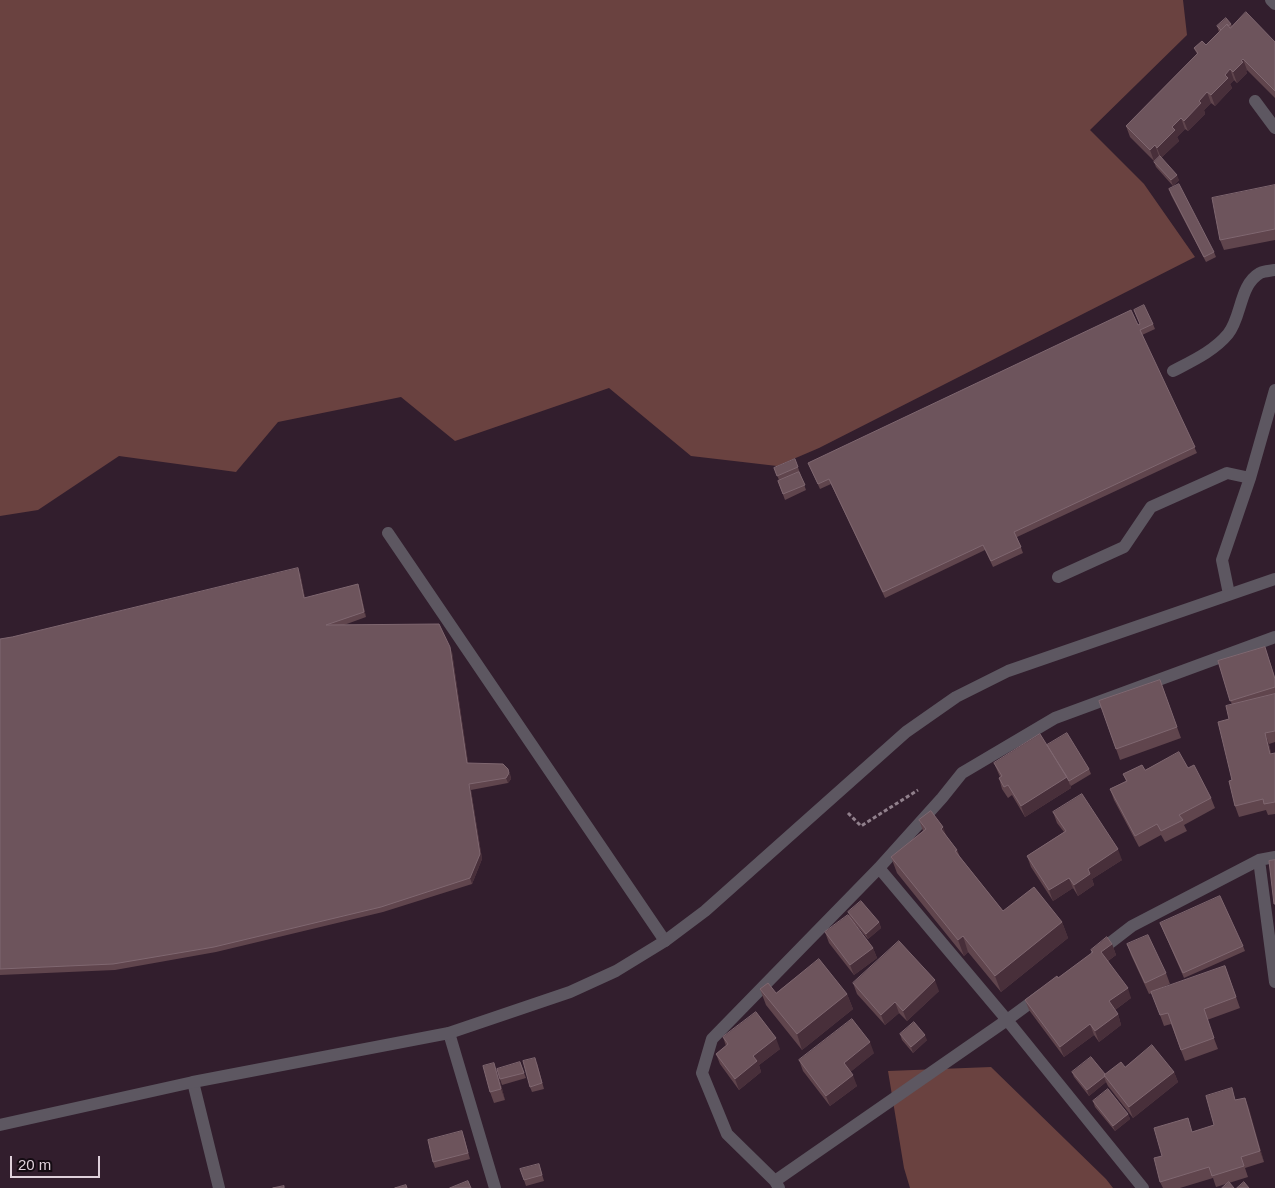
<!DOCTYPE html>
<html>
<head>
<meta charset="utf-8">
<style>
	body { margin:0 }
	#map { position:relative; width:1275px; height:1188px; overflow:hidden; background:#321e2d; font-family:Helvetica,sans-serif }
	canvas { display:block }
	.scale { position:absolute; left:10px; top:1156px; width:90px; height:22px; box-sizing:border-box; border:2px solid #dfd1db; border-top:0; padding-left:6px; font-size:15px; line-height:18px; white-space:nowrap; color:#dfd1db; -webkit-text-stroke:4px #140b12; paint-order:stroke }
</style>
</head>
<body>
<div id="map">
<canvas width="1275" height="1188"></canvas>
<div class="scale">20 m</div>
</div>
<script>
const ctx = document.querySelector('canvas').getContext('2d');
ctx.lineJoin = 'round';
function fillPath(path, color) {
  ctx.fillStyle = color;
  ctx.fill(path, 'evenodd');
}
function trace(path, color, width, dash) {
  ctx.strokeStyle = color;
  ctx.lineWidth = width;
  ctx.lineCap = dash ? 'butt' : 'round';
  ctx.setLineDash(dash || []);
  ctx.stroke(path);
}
const green = new Path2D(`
	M0 0H1183L1187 35 1090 130 1144 184 1195 257 819 448 777 466 691 456 609 388 455 441 401 397 278 422 236 472 119 456 38 510 0 516Z
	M991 1067 1106 1179 1113 1188H910L904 1168 888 1071Z`);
const path = new Path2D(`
	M848 813 861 826 918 790`);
const service = new Path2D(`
	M1255 101 1275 128
	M1173 371C1192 361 1214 351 1228 334 1242 317 1239 285 1260 273 1264 271 1270 271 1275 270
	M1058 577 1124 547 1151 507 1227 473 1250 478
	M1229 594 1222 560 1250 478 1275 390`);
const minor = new Path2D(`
	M1271 0 1275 4
	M388 533 665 941
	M1259 860 1275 982
	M879 868 1007 1020 1143 1188
	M1097 953 1132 926 1259 860 1275 857
	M449 1033 495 1188
	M193 1082 219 1188
	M775 1181 1007 1020 1041 995
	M779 1188 775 1181 727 1134 702 1073 712 1039 879 868 942 798 962 773 1055 718 1275 637`);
const tertiary = new Path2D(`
	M0 1125 193 1082 449 1033 570 992 616 971 665 941 705 911 906 732 956 697 1008 671 1275 579`);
const wall = new Path2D(`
	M1231 24 1232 26 1275 42V98L1247 70 1246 71 1247 73 1237 83 1234 80 1230 84 1232 88 1215 106 1211 103 1204 110 1205 114 1188 131 1185 129 1177 137 1179 141 1161 158 1179 180 1173 186 1156 167 1154 162 1159 157V156L1154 161 1130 137 1126 126 1197 54 1194 48 1206 45 1219 32 1217 26Z
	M1275 185V240L1224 250 1220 240Z
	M1169 189 1214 252 1216 257 1206 262 1171 195Z
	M1134 310 1153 324 1155 329 1142 335 1197 453 1017 537 1023 553 993 567 985 550 885 598 831 484 820 489 808 463 1138 325 1140 324Z
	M795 459 806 490 785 500 778 481 779 480 774 468Z
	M300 573 305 598 360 590 366 617 344 625 452 652 468 763 510 774 511 779 508 783 471 790 482 859 472 884 383 912 216 952 115 970 0 975V639L12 637Z
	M1265 647 1275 677V742L1269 744 1271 754 1275 753V814L1268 815 1266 810 1239 817 1235 806 1232 780V705L1218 661Z
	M1160 680 1181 738 1120 760 1099 701Z
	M1047 745 1089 769 1091 774 1071 786 1070 784 1071 788 1025 817 1012 795 1008 798 1002 789 999 778 1000 777 994 763Z
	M1188 768 1211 798 1215 808 1184 825 1187 831 1165 842 1161 835 1139 847 1114 800 1110 789 1126 781 1123 774 1145 770Z
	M1053 812 1122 860 1092 879 1094 885 1078 896 1073 888 1053 901 1031 867 1027 856 1064 832 1057 823Z
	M919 820 947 837 957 850 960 857 1003 911 1062 922 1068 938 1001 992 968 952 964 956 897 873 891 857 923 831Z
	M848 912 879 922 881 928 868 939 850 918Z
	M1160 923 1243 946 1245 951 1184 978Z
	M825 932 873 948 877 958 854 975 829 943Z
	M1112 944 1116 955 1108 961 1131 998 1115 1010 1118 1014 1121 1025 1099 1042 1094 1035 1064 1057 1029 1010 1025 1000 1058 978 1092 953 1091 950Z
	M1127 944 1166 973 1170 984 1159 989 1225 966 1240 1008 1207 1020 1218 1049 1185 1061 1171 1024 1164 1026 1152 993 1149 994 1131 955Z
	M853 983 939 991 907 1021 899 1013 885 1025 857 994Z
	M760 989 776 993 847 994 853 1009 802 1050 766 1005Z
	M900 1034 927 1040 913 1053 902 1040Z
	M723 1037 780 1049 759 1065 761 1072 739 1090 720 1064 716 1054 726 1046Z
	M874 1053 850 1072 857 1086 830 1106 803 1071 799 1060Z
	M520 1062 526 1078 502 1085 500 1079Z
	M537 1063 544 1089 532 1092 530 1087Z
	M1125 1067 1174 1072 1178 1082 1133 1118 1108 1086 1106 1082 1089 1096 1074 1077 1072 1072 1105 1074Z
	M498 1074 505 1100 494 1103 490 1092Z
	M1245 1098 1264 1162 1245 1168 1248 1177 1216 1187 1213 1178 1180 1188H1163L1160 1182 1162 1156 1192 1132 1214 1125 1236 1100Z
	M1093 1101 1128 1114 1130 1119 1115 1131 1095 1107Z
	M464 1137 470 1159 435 1168 433 1162Z
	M539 1164 544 1181 526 1186 524 1180Z`);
const shadedWall = new Path2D(`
	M1243 59 1247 70 1246 71 1247 73 1237 83 1233 72Z
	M1230 69 1234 80 1230 84 1232 88 1215 106 1211 95 1225 75Z
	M1207 92 1211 103 1204 110 1205 114 1188 131 1184 121 1199 101Z
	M1181 118 1185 129 1177 137 1179 141 1161 158 1157 148 1172 127Z
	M1155 145 1159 156 1154 161 1150 150Z
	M1177 175 1179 180 1173 186 1171 180Z
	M298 568 300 573 306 604 304 598Z
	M358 584 360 590 366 617 364 612Z
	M450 647 452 652 469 768 467 763Z
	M1265 733 1269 744 1274 765 1270 754Z
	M508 769 511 779 508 783 506 778Z
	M1067 777 1071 788 1025 817 1021 806Z
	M469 784 471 790 482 859 472 884 470 878Z
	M943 827 949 842 941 829Z
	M1118 849 1122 860 1092 879 1094 885 1078 896 1074 885 1088 869Z
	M1069 878 1073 888 1053 901 1049 890Z
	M879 922 881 928 868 939 866 934Z
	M1062 922 1068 938 1001 992 995 976Z
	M963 936 968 952 964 956 958 940Z
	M1112 944 1116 955 1105 963 1101 952Z
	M873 948 877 958 854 975 850 965Z
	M935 980 939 991 907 1021 903 1011Z
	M1128 988 1131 998 1112 1012 1109 1001Z
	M847 994 853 1009 802 1050 797 1034Z
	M895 1002 899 1013 885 1025 881 1015Z
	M1118 1014 1121 1025 1099 1042 1095 1031Z
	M1090 1024 1094 1035 1064 1057 1060 1047Z
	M925 1035 927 1040 913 1053 911 1047Z
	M776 1038 780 1049 759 1065 761 1072 739 1090 735 1079 753 1056Z
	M870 1042 874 1053 848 1074 844 1063Z
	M494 1063 498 1074 505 1100 501 1089Z
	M1174 1072 1178 1082 1133 1118 1129 1107Z
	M853 1075 857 1086 830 1106 826 1096Z
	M1104 1077 1106 1082 1089 1096 1087 1090Z
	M1245 1098 1249 1108 1264 1162 1260 1151Z
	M1128 1114 1130 1119 1115 1131 1113 1126Z`);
const building = new Path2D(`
	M1246 12 1275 42V91L1243 59 1241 61 1243 62 1233 72 1230 69 1225 75 1228 78 1211 95 1207 92 1199 101 1201 103 1184 121 1181 118 1172 127 1175 130 1157 148 1155 145 1150 150 1126 126 1198 53 1194 48 1202 41 1206 45 1227 24 1230 28Z
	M1226 18 1231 24 1228 26 1227 24 1221 30 1217 26Z
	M1160 156 1177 175 1171 180 1154 162Z
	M1179 184 1214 252 1204 257 1169 189Z
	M1275 185V229L1220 240 1212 198Z
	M1144 305 1153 324 1140 330 1195 447 1014 532 1021 547 991 561 983 545 883 592 829 479 818 484 808 463 1131 310 1138 325 1140 324 1134 310Z
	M795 459 798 467 777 476 774 468Z
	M799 472 805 485 783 494 778 481Z
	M298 568 304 598 358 584 364 612 326 625 439 624 450 647 467 763 503 764 508 769 509 773 506 778 469 784 480 854 470 878 381 907 214 947 113 964 0 969V639L12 637Z
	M1265 647 1275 679V687L1230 701 1218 661Z
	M1160 680 1177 727 1116 749 1099 701Z
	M1275 694V731L1265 733 1270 754 1275 753V802L1264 804 1263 799 1235 806 1229 781 1232 780 1218 722 1229 719 1226 706Z
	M1067 733 1089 769 1069 781 1047 745Z
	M1040 734 1067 777 1021 806 1008 785 1004 787 999 778 1002 776 994 763Z
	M1179 752 1188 768 1194 765 1211 798 1179 815 1183 820 1161 831 1157 824 1135 836 1110 789 1127 781 1123 774 1142 765 1145 770Z
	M1082 794 1118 849 1088 869 1090 874 1074 885 1069 878 1049 890 1027 856 1066 831 1053 812Z
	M931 811 943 827 941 829 957 850 955 851 1003 911 1034 887 1062 922 995 976 963 936 958 940 891 857 926 829 919 820Z
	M1275 860V904H1274L1269 861Z
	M1220 896 1243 946 1183 973 1160 923Z
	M861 901 879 922 866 934 848 912Z
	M848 915 873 948 850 965 825 932Z
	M1148 935 1166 973 1145 983 1127 944Z
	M1107 937 1112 944 1101 952 1128 988 1109 1001 1118 1014 1095 1031 1090 1024 1060 1047 1025 1000 1057 976 1058 978 1093 952 1091 950Z
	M899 941 935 980 903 1011 895 1002 881 1015 853 983Z
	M819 959 847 994 797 1034 760 989 768 983 776 993Z
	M1225 966 1236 997 1204 1009 1214 1038 1181 1050 1168 1013 1160 1015 1151 992Z
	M756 1012 776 1038 753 1056 757 1061 735 1079 716 1054 728 1044 723 1037Z
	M852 1019 870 1042 844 1063 853 1075 826 1096 799 1060Z
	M914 1022 925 1035 911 1047 900 1034Z
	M1152 1045 1174 1072 1129 1107 1104 1075 1121 1062 1125 1067Z
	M1091 1057 1105 1074 1104 1075 1105 1076 1087 1090 1072 1072Z
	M535 1058 542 1083 530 1087 523 1061Z
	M520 1062 524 1073 500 1079 497 1069Z
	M494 1063 501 1089 490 1092 483 1066Z
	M1232 1088 1235 1100 1245 1098 1260 1151 1241 1157 1244 1166 1212 1176 1209 1167 1160 1182 1154 1158 1162 1156 1154 1128 1188 1118 1192 1132 1214 1125 1206 1096Z
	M1108 1089 1128 1114 1113 1126 1093 1101Z
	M462 1131 468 1153 433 1162 428 1140Z
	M539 1164 542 1175 524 1180 520 1169Z
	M468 1181 471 1188H450Z
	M1229 1182 1234 1188H1222Z
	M1244 1182 1249 1188H1237Z
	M406 1185 407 1188H395Z
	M284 1186V1188H273Z`);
fillPath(green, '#6a4240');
trace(path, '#91808c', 3, [4, 2.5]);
trace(service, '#5d5761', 12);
trace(minor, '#5d5761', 12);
trace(tertiary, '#5d5761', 12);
fillPath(wall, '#60454d');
fillPath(shadedWall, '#482f3a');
fillPath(building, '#6d545c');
trace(building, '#7f6770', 1);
</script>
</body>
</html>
